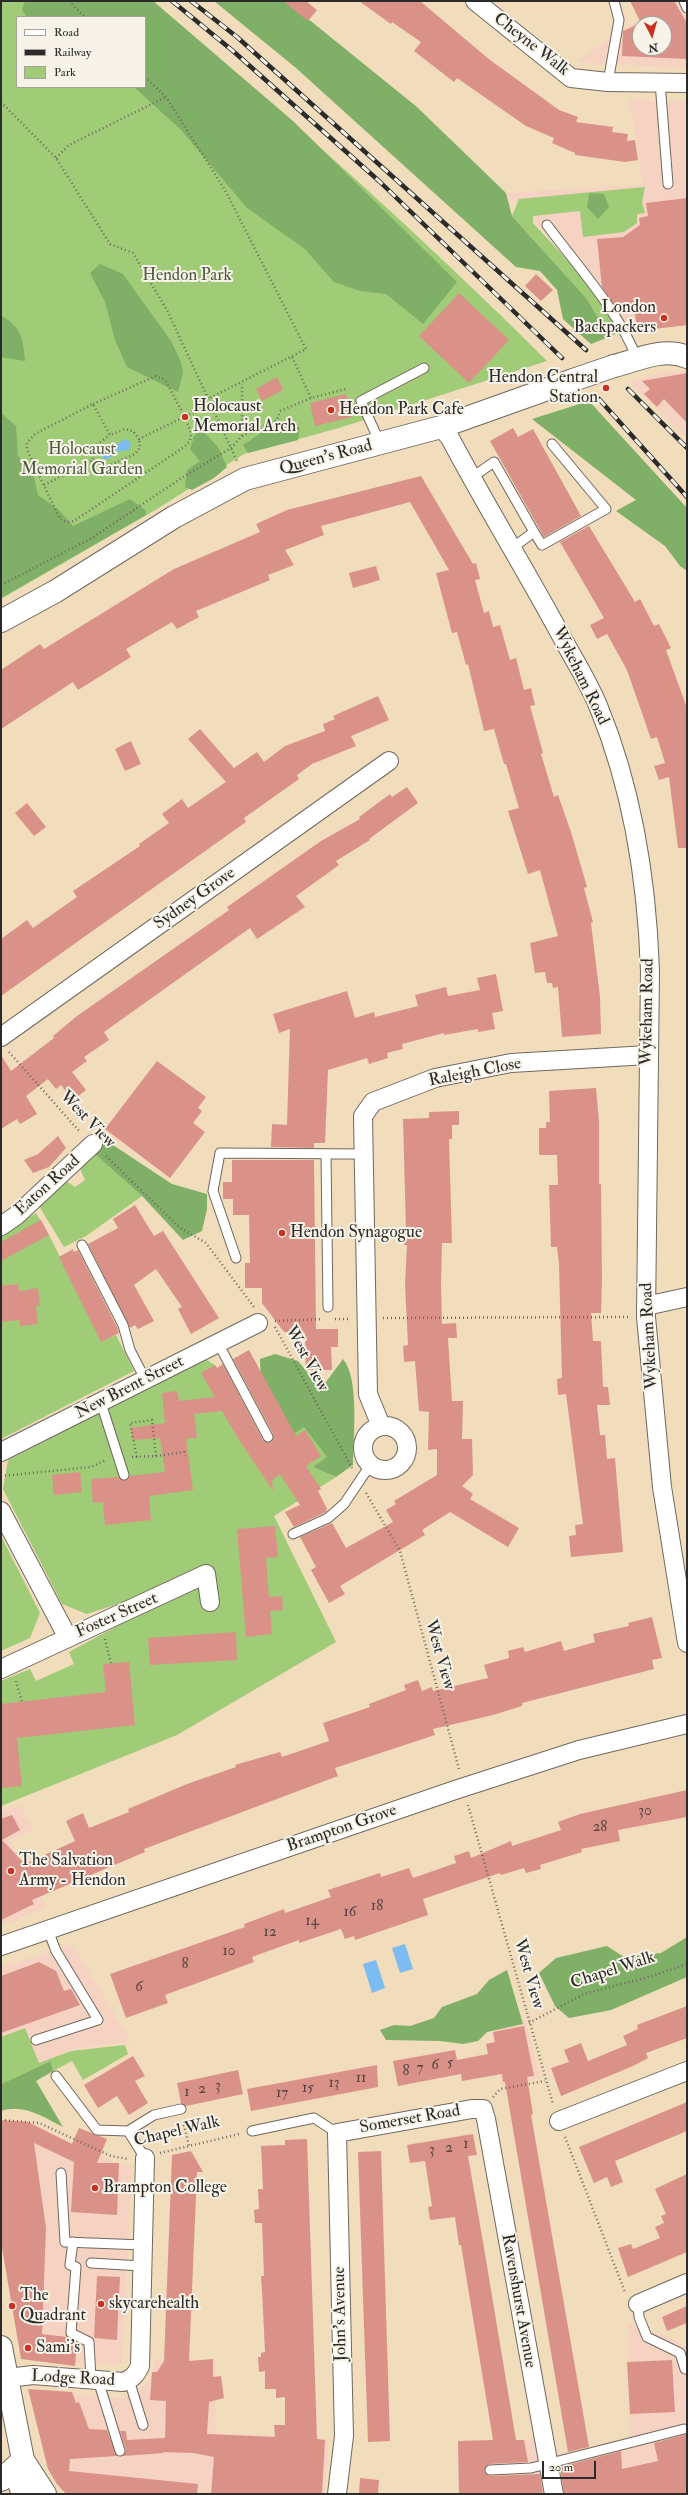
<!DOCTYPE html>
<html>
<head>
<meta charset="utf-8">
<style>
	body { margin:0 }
	#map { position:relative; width:688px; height:2495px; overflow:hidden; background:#f1dcbc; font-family:"IM FELL Double Pica",serif }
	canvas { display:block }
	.frame { position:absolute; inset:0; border:2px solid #2b2b2b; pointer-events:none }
	.legend { position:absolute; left:16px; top:16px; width:130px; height:72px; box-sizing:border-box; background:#f7f3e8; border:1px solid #a5a39c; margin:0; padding:5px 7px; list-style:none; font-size:12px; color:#2b2b2b }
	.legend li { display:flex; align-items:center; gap:8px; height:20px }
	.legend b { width:20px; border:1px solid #a5a39c }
	.north { position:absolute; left:632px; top:16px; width:40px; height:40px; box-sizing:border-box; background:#f7f3e8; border:1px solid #a5a39c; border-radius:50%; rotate:174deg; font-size:11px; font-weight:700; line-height:16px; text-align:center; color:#2b2b2b }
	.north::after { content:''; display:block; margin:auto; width:14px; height:18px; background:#c8321e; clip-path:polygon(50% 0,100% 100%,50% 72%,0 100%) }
	.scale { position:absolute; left:542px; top:2461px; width:54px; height:18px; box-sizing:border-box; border:2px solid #2b2b2b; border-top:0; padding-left:5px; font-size:12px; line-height:14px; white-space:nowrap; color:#2b2b2b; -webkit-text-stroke:3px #f7f3e8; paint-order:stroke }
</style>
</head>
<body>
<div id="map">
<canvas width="688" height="2495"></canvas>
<div class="frame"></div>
<ul class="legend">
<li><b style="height:5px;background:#fff"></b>Road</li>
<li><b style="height:5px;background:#2b2b2b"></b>Railway</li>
<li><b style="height:11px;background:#a0cb77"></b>Park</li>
</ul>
<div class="north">N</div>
<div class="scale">20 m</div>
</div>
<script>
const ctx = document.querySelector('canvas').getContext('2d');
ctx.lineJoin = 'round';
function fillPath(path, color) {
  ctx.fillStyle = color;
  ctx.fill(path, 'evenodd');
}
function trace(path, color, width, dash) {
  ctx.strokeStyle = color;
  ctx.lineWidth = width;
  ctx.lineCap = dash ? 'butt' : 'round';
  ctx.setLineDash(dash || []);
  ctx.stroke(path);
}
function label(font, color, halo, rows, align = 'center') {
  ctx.font = font + ' "IM FELL Double Pica",serif';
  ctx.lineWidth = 4;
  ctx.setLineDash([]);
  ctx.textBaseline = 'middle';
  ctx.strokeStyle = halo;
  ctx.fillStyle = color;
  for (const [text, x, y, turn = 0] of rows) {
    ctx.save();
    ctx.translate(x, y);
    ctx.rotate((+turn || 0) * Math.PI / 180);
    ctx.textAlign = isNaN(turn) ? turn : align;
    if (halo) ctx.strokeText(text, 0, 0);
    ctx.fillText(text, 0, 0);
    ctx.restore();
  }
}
const built = new Path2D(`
	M675 1H687V68L576 62 620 31ZM640 24H664V48H640Z
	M630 100 687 102V322L625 332 562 249 506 193 643 185Z
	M687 370V438L630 383 663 372Z
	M19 1805 34 1828 9 1840 47 1908 1 1925V1811Z
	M72 1944 131 2042 73 2049 1 2081V1968Z
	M525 2019 540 2078 502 2085 490 2025Z
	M1 2125H32L116 2163 132 2165 122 2364 24 2359Z
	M628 2325 642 2327 669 2337 687 2347V2494H459L457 2446 542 2438 545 2457 629 2437Z
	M155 2360 216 2362 215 2433 329 2439 324 2494H68L37 2391 125 2399 147 2384 152 2375Z`);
const green = new Path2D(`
	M1 1H153C288 117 421 235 547 361L339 428 244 454 157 509 1 599ZM17 17H145V87H17Z
	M645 187 642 202 645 213 637 214V223L624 232 583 237 580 211 533 216V223C562 255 603 295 621 332L609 337 587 299 512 216 519 199Z
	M92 1151 142 1196 86 1236 64 1247 39 1206 65 1180 75 1187 85 1180 78 1164Z
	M36 1213 49 1235 101 1341 116 1335 134 1371 1 1439V1235Z
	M205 1359 215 1365 260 1444 279 1434 292 1435 304 1426 328 1458 313 1467 336 1477 274 1516 336 1642 177 1735 1 1806V1681L30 1669 36 1681 74 1664 69 1652 145 1611 139 1597 87 1614 62 1604 3 1489 8 1460Z
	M1 1536 40 1613 30 1638 1 1651Z
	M25 2028 39 2063 71 2051 125 2045 128 2054 83 2080 72 2061 53 2071 51 2061 1 2084V2037Z`);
const forest = new Path2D(`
	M25 1H153L293 121 457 282 423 324 386 294 360 291 334 282 305 249 247 208 181 130 134 87H145V17H27L22 10Z
	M214 1H286L417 107 506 193 512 216 587 299 609 337 591 344 563 319 557 290 540 271 516 267 296 68Z
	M589 193 604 194 609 207 598 219 587 207Z
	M100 264 123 274 171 341 181 362 183 373 178 392 127 367 115 340 105 302 90 273Z
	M1 315C21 328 23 337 25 361L1 357Z
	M589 401 687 508V571L680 566 665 546 616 511 636 500 532 419Z
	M1 413 16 426 18 456 32 468 38 495 59 510 73 526 130 499 145 510 146 515 1 598Z
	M286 421 300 428 298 440 248 453 243 445 270 427Z
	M200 428 218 447 227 467 214 478 192 490 185 487 187 470 200 461 190 449 194 437Z
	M90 1137 113 1145 172 1184 207 1194V1209L202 1231 183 1240 142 1196 85 1145Z
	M275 1354 298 1361 313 1379 326 1382 343 1359C360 1379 353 1439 353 1465L336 1477 313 1467 327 1457 304 1427 292 1435 261 1383 260 1359Z
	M687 1937V1977L611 2010 569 2018 555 2006 539 1973 556 1958 607 1946 624 1957 661 1953Z
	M507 1970 523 2024 487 2032 478 2041 463 2044 440 2041 386 2040 380 2030 394 2025 410 2026 434 2018 442 2007 477 1994 489 1980Z
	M51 2061 53 2071 36 2081 63 2127C44 2117 23 2103 1 2111V2084Z`);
const water = new Path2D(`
	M126 439 131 443 129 450 119 451 108 459H104L100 456 103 447 110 448Z
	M405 1944 413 1969 400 1973 392 1948Z
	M376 1960 385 1988 372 1993 363 1964Z`);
const building = new Path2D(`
	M283 1H306L317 10 308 21Z
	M359 1H420L490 60 559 110 578 117 576 122 613 127 612 132 628 134 627 141 635 140 638 160 625 162 575 155V153L552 143 554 138 526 126 457 78 454 82 414 51 421 42 392 22 391 24Z
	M630 1H674L687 23V59L622 56 623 31 641 23ZM640 24H664V48H640Z
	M687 198V325L638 331 634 309 618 311 602 287 597 239 623 237 640 225 639 218 648 216 646 203Z
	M536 274 553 290 541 301 525 286Z
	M459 293 509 340 469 383 419 336Z
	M687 373V423L664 399 657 407 644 394 650 389 642 381Z
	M277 377 283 390 262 401 256 389Z
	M346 394 352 417 315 426 310 403Z
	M513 428 518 437 533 429 581 516 544 537 490 441Z
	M421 476 473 564 476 563 480 579 475 580 484 613 489 611 493 627 500 625 510 660 516 658 524 690 531 688 535 705 530 706 543 753 541 754 554 797 558 795 571 832 587 887 584 888 593 922 591 923 600 997 601 1034 562 1037 558 987 553 988 552 983H547L545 972 535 973 530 943 558 936 540 870 528 874 508 811 519 808 506 764H504L494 729 484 731 468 664 466 665 457 632 452 633 436 573 449 570 410 502 321 526 324 535 285 550 294 565 268 575 270 580 196 611 199 617 177 629 172 622 126 649 131 657 78 690 73 682 1 729V670L40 644 44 649 174 569 260 532 256 524 287 510Z
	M589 526 635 602 640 599 654 626 659 624 671 648 666 650 687 708V848H678L669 777 659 780 654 766 665 763 657 737 651 739 627 670 607 634 597 639 590 625 604 618 560 542Z
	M376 566 380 580 353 588 349 573Z
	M378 696 389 720 351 736 356 746 312 764 297 775 299 779 244 818 246 822 1 996V939L27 920 33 928 77 897 73 891 140 846 139 844 169 823 162 814 182 799 188 808 226 782 188 739 200 729 234 768 257 752 264 762 285 746 325 731 323 724 335 719 333 716Z
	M131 741 141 764 125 771 115 749Z
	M407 787 418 803 369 839 370 840 336 861 339 865 296 896 305 907 257 939 250 928 104 1032 109 1040 84 1057 87 1061 72 1072 86 1090 73 1100 61 1085 56 1089 48 1079 26 1096 37 1114 20 1124 17 1119 1 1129V1055L11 1071 54 1038 53 1036 77 1016 229 910 227 907 321 841 360 819 359 817 390 794 392 797Z
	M27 803 46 827 34 836 15 813Z
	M496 974 503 1011 492 1013 495 1029 478 1032V1029L444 1035V1033L402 1044 403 1049 387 1053 388 1058 369 1064 367 1058 328 1070 325 1143H314V1148L271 1147 272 1124 287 1125 290 1029 279 1033 273 1014 347 991 355 1018 374 1012 375 1017 418 1006 415 995 446 987 448 996 480 990 477 978Z
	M157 1061 206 1097 198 1108 202 1111 193 1123 205 1132 170 1178 105 1129Z
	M596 1088 599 1122V1184H601L602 1279 601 1313H591L593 1341H601L603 1387H608L610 1405H597L600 1435H605L607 1459 615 1458 623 1552 571 1557 569 1536 576 1535 575 1525 583 1524 566 1394 558 1395 557 1379 562 1378 559 1264 557 1247H551L549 1185H558L557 1155H539V1128H546V1122H550L549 1091Z
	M459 1111V1125H452V1139H449L452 1243H442L441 1284 442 1324 456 1323 457 1338H448L452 1401H463L462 1439H472L473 1475 462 1486 473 1494 470 1499 519 1528 508 1547 450 1512 422 1530 425 1535 340 1586 345 1594 329 1603 311 1570 316 1567 300 1537 332 1523 346 1548 393 1522 386 1510 396 1504 394 1501 437 1475V1449L428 1450 429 1412 419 1411 415 1361 404 1362 403 1346 408 1345 405 1284 407 1245H404L403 1231H406L403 1119 429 1118V1112Z
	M58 1136 66 1148 49 1167 33 1173 24 1160 38 1154Z
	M232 1160H314L316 1329H338V1347H331L332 1370H306L305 1333 284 1332 262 1303V1288H245V1263H250L249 1215H233V1199H223V1182H232Z
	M135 1205 154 1236 163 1231 219 1318 191 1334 178 1309 182 1307 156 1269 134 1285 154 1321 138 1329 135 1325 130 1328 88 1244 118 1228 113 1219Z
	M41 1220 49 1235 1 1261V1242Z
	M73 1249 74 1252 78 1250 117 1327 119 1333 101 1342 59 1257Z
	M18 1284 19 1291 38 1288 40 1306H36L38 1324 20 1326 19 1320 1 1322V1286Z
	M249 1350 296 1436 305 1430 321 1456 306 1466 321 1489 318 1491 327 1509 326 1512 294 1527 285 1512 300 1505 280 1474 272 1480 273 1491 239 1440 222 1411 194 1414 197 1438 186 1439 193 1490 149 1496 151 1520 105 1525 103 1502 93 1503 91 1479 118 1477 125 1481 130 1476 165 1472 160 1438 133 1440 131 1428 165 1423 162 1393 177 1391 179 1401 215 1397 201 1373 215 1365 217 1368 223 1364 263 1440 268 1443 273 1440V1434L233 1359Z
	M80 1472 82 1492 54 1495 52 1475Z
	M275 1526 278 1557 266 1558 269 1597 282 1596 283 1610 270 1611 272 1634 246 1637 237 1529Z
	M652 1617 662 1658 652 1660 654 1669 522 1703V1706L493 1715 433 1729 435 1735 335 1768 338 1776 144 1849 145 1852 32 1900 34 1904 1 1920V1819L12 1815 20 1830 2 1840 25 1864 75 1841 66 1821 83 1813 89 1828 129 1812 128 1809 187 1784 236 1767 235 1765 280 1752 282 1757 329 1741 323 1723 370 1707 369 1704 406 1690 404 1685 418 1680 422 1691 432 1687 433 1691 488 1678 484 1665 509 1658 508 1651 523 1647 525 1652 561 1641 564 1651 595 1642 593 1634 629 1626 628 1623Z
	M236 1632 237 1660 150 1665 148 1638Z
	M129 1662 135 1725 17 1738 22 1786 1 1788V1704L106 1692 103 1664Z
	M687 1790V1817L618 1830 620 1841 581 1849 582 1852 540 1865 541 1869 526 1873 524 1868 501 1875 500 1873 423 1899 428 1915 355 1940 354 1936 345 1939 341 1929 299 1943V1940L252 1957 254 1962 165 1995 168 2003 126 2018 110 1974 245 1927 244 1924 284 1909 285 1913 331 1897 328 1890 380 1873 381 1877 409 1868 413 1878 456 1863 454 1856 469 1851 471 1858 511 1841 512 1846 561 1830 558 1822 580 1814Z
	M39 1962 56 1971 64 1991 71 1989 80 2005 1 2033V1976Z
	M687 2006V2038L646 2053 648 2058 633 2066 561 2096 551 2068 569 2062 564 2050 581 2043 588 2061 627 2045 623 2036 638 2029 637 2025Z
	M524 2026 534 2076 527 2077 533 2114 531 2115 589 2447 568 2452 505 2082H503L502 2074 462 2081 461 2074 398 2086 393 2061 455 2050 457 2060 488 2054 486 2044 495 2042 493 2032Z
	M133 2056 145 2076 135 2081 148 2103 129 2115 117 2096 98 2108 84 2085Z
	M377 2065 378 2087 251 2111 247 2089Z
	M238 2070 243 2094 186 2106 181 2103 177 2083Z
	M687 2102V2131L615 2161 623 2182 611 2187 607 2177 594 2183 579 2147Z
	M1 2120 28 2122 72 2144 79 2128 107 2139 97 2163H119L117 2215 71 2212 74 2162 34 2143 46 2228 42 2334 67 2337 77 2343 75 2366 21 2359 1 2242Z
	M473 2134 477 2155 468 2156 483 2242 516 2440H524L528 2462 489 2464 484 2471 490 2476 540 2474 543 2494H459L458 2441 493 2440 461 2245H459L455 2217 430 2220 428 2207 432 2206 425 2161 410 2163 407 2145Z
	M307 2139 317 2439 325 2440 322 2494H211L214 2457 194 2453 163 2452 164 2453 123 2456 126 2450 120 2431H126L127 2440 165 2438 166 2401 150 2400 152 2372H157L164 2361 172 2155 191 2151 203 2172H197L189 2361 213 2359V2377L221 2376 224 2398 209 2402 207 2434 275 2437 274 2425H285V2397L276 2398V2389H265V2371L259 2372 258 2357H261V2353L265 2352 262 2290 261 2276H264L262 2223H255L254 2210 259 2209 258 2189H263L261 2146 285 2145V2140Z
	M381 2151 390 2441 368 2442 358 2152Z
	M687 2174V2252L628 2277 618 2248 631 2244 633 2249 660 2238 655 2227 664 2223 661 2216 666 2214 655 2189Z
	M97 2276 120 2277 117 2340 94 2338Z
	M687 2306V2323L667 2331 662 2317Z
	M672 2360 675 2412 630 2414 627 2362Z
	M28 2389 72 2392 76 2403 79 2402 89 2429 107 2430 117 2456 70 2459 69 2471 198 2484 197 2494H66L57 2484 48 2469Z
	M687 2434V2494H564L560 2467 621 2451 622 2469 658 2461 654 2443Z
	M360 2478 379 2480 378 2494H359Z`);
const path = new Path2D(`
	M69 1 85 17
	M145 77 166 97 225 190 306 349 208 399
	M1 102 56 158 110 244 133 253 168 312 237 461
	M56 158 69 145 166 97
	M292 357 311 398
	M93 404 156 376 165 380 185 417 191 433 190 441 184 447 74 521 67 522 60 519 27 450V443L35 434 93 404 110 435 125 429 133 431 139 439 211 404
	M242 436 277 420 280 411 311 398 346 389
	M94 460 97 464 105 467 135 454 140 448 139 439
	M44 485 93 460 92 452 95 446 110 435
	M1 585 92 538 183 477 231 448 242 436V384
	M9 1052 80 1132
	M106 1156 179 1227 206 1243 254 1307
	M383 1318 628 1317
	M335 1319H350
	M275 1321 322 1319
	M275 1327 352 1468
	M156 1456 184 1452 185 1456
	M132 1457 156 1456 152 1420 130 1423 137 1458
	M1 1476 91 1467 106 1460
	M366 1493 400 1551 459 1769 457 1770
	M105 1639 111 1663
	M16 1681 22 1702
	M468 1805 553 2104
	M529 2023 584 1994 652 1976 687 1964
	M493 2097 500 2089 545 2081
	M1 2120 39 2123 111 2156 128 2159
	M183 2121 189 2146
	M565 2137 625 2292
	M160 2153 239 2134`);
const service = new Path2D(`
	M684 1 687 8
	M608 82 619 20 614 1
	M660 82 668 184
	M547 225C578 267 619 311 637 359
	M380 443 361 401 424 368
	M471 478 494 462 534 532
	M512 548 534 532 542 545 606 509 552 444
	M326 1154 328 1307
	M82 1245 123 1325 130 1350 146 1381
	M236 1258 213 1191 220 1153 363 1154
	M218 1343 268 1437
	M101 1403 124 1475
	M293 1534 328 1518 344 1504 371 1464
	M36 2040 98 2020 56 1951 48 1930
	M56 2076 97 2130 128 2131 145 2158
	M128 2131 154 2115 181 2109
	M252 2131 314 2118 337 2133
	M61 2173 65 2242 143 2245
	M73 2242 70 2265 76 2267 71 2333 89 2342 91 2379
	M91 2263 142 2266
	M638 2304 639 2317 647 2337 680 2353 685 2369
	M98 2380 120 2451
	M129 2380 143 2425
	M490 2470 531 2468 684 2429`);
const minor = new Path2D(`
	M475 1 571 78 608 82 687 83
	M441 427 450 438C486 506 527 572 564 641 576 663 590 685 599 708 633 791 647 881 650 971L646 1317 662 1487 687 1643
	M1 1037 389 761
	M1 1226 17 1215 93 1144
	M646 1306 687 1297
	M381 1426 368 1394 363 1116 373 1102 435 1078 511 1063 648 1055
	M363 1448a22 22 0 1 1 44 0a22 22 0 1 1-44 0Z
	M1 1452 258 1323
	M1 1511 68 1638
	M1 1669 206 1574 210 1602
	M1 1946 455 1790 579 1750 687 1724
	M559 2121 687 2071
	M638 2304 687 2283
	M8 2378 33 2375 123 2382C132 2379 136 2375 140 2366L145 2158
	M337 2494 344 2436 337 2133 472 2109H483L486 2119 554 2494`);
const secondary = new Path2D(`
	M614 366C638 360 663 347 687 357
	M1 621 56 591 174 517 245 479 441 427 573 380`);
const primary = new Path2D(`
	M1 2347 23 2460 20 2486 23 2494
	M23 2460 45 2494
	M1 2480 23 2460`);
const rail = new Path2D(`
	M172 1 233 51 379 181 562 358
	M191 1 237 37 586 350
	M628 389 687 448
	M599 399 687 497`);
const secondaryBridge = new Path2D(`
	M573 380 614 366`);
const markers = [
	[664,318,4,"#c8321e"],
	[606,388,4,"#c8321e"],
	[331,410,4,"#c8321e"],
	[185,417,4,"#c8321e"],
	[282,1233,4,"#c8321e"],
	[11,1871,4,"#c8321e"],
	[95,2188,4,"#c8321e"],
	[101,2304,4,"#c8321e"],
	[12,2306,4,"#c8321e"],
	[28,2348,4,"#c8321e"]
];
const numberNames = [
	["30",645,1812],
	["28",600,1828],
	["18",377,1907],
	["16",350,1913],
	["14",312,1922],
	["12",270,1933],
	["10",229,1952],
	["8",185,1965],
	["6",139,1988],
	["5",450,2064],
	["6",435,2066],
	["7",420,2069],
	["8",406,2072],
	["11",361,2079],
	["13",334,2084],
	["3",218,2087],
	["15",308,2089],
	["2",202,2090],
	["1",187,2093],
	["17",282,2094],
	["1",466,2145],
	["2",449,2149],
	["3",432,2151]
];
const streetNames = [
	["Cheyne Walk",531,45,38],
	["Queen's Road",326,458,-15],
	["Wykeham Road",580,676,64],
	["Sydney Grove",195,899,-35],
	["Wykeham Road",648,1012,-89],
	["Raleigh Close",475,1073,-11],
	["West View",87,1120,46],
	["Eaton Road",48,1186,-42],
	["Wykeham Road",650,1336,-93],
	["West View",306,1359,61],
	["New Brent Street",130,1388,-27],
	["Foster Street",117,1616,-24],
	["West View",439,1655,74],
	["Brampton Grove",342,1829,-19],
	["Chapel Walk",613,1971,-18],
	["West View",528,1974,74],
	["Somerset Road",410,2120,-10],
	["Chapel Walk",177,2132,-13],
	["Ravenshurst Avenue",518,2301,80],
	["John's Avenue",341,2314,-91],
	["Lodge Road",73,2379,3]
];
const parkNames = [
	["Hendon Park",187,276],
	["Holocaust",82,450],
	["Memorial Garden",82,470]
];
const poiNames = [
	["London",656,308,"right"],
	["Backpackers",656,328,"right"],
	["Hendon Central",598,378,"right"],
	["Station",598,398,"right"],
	["Holocaust",193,407],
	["Memorial Arch",193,427],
	["Hendon Park Cafe",339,410],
	["Hendon Synagogue",290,1233],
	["The Salvation",19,1861],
	["Army - Hendon",19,1881],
	["Brampton College",103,2188],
	["The",20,2296],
	["Quadrant",20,2316],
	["skycarehealth",109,2304],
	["Sami's",36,2348]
];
fillPath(built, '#f5d2c2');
fillPath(green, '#a0cb77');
fillPath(forest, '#80af68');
fillPath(water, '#7cbcf0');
fillPath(building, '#da9288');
trace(service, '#70695e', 11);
trace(minor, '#70695e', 20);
trace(secondary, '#70695e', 24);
trace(primary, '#70695e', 24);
trace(path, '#70695e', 2.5, [1, 3]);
trace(service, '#fff', 9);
trace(minor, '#fff', 18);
trace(secondary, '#fff', 22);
trace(primary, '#fff', 22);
trace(rail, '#2b2b2b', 4.5);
trace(rail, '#f7f3e8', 3, [9]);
trace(secondaryBridge, '#70695e', 24, []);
trace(secondaryBridge, '#fff', 22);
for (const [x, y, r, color] of markers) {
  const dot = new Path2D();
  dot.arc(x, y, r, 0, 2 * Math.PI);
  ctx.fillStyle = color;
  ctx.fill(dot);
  trace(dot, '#f7f3e8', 1.5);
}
label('15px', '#574542', null, numberNames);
label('17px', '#2b2b2b', '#f7f3e8', streetNames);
label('17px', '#4e5b42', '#f7f3e8', parkNames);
label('17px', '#2b2b2b', '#f7f3e8', poiNames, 'left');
</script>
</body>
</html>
